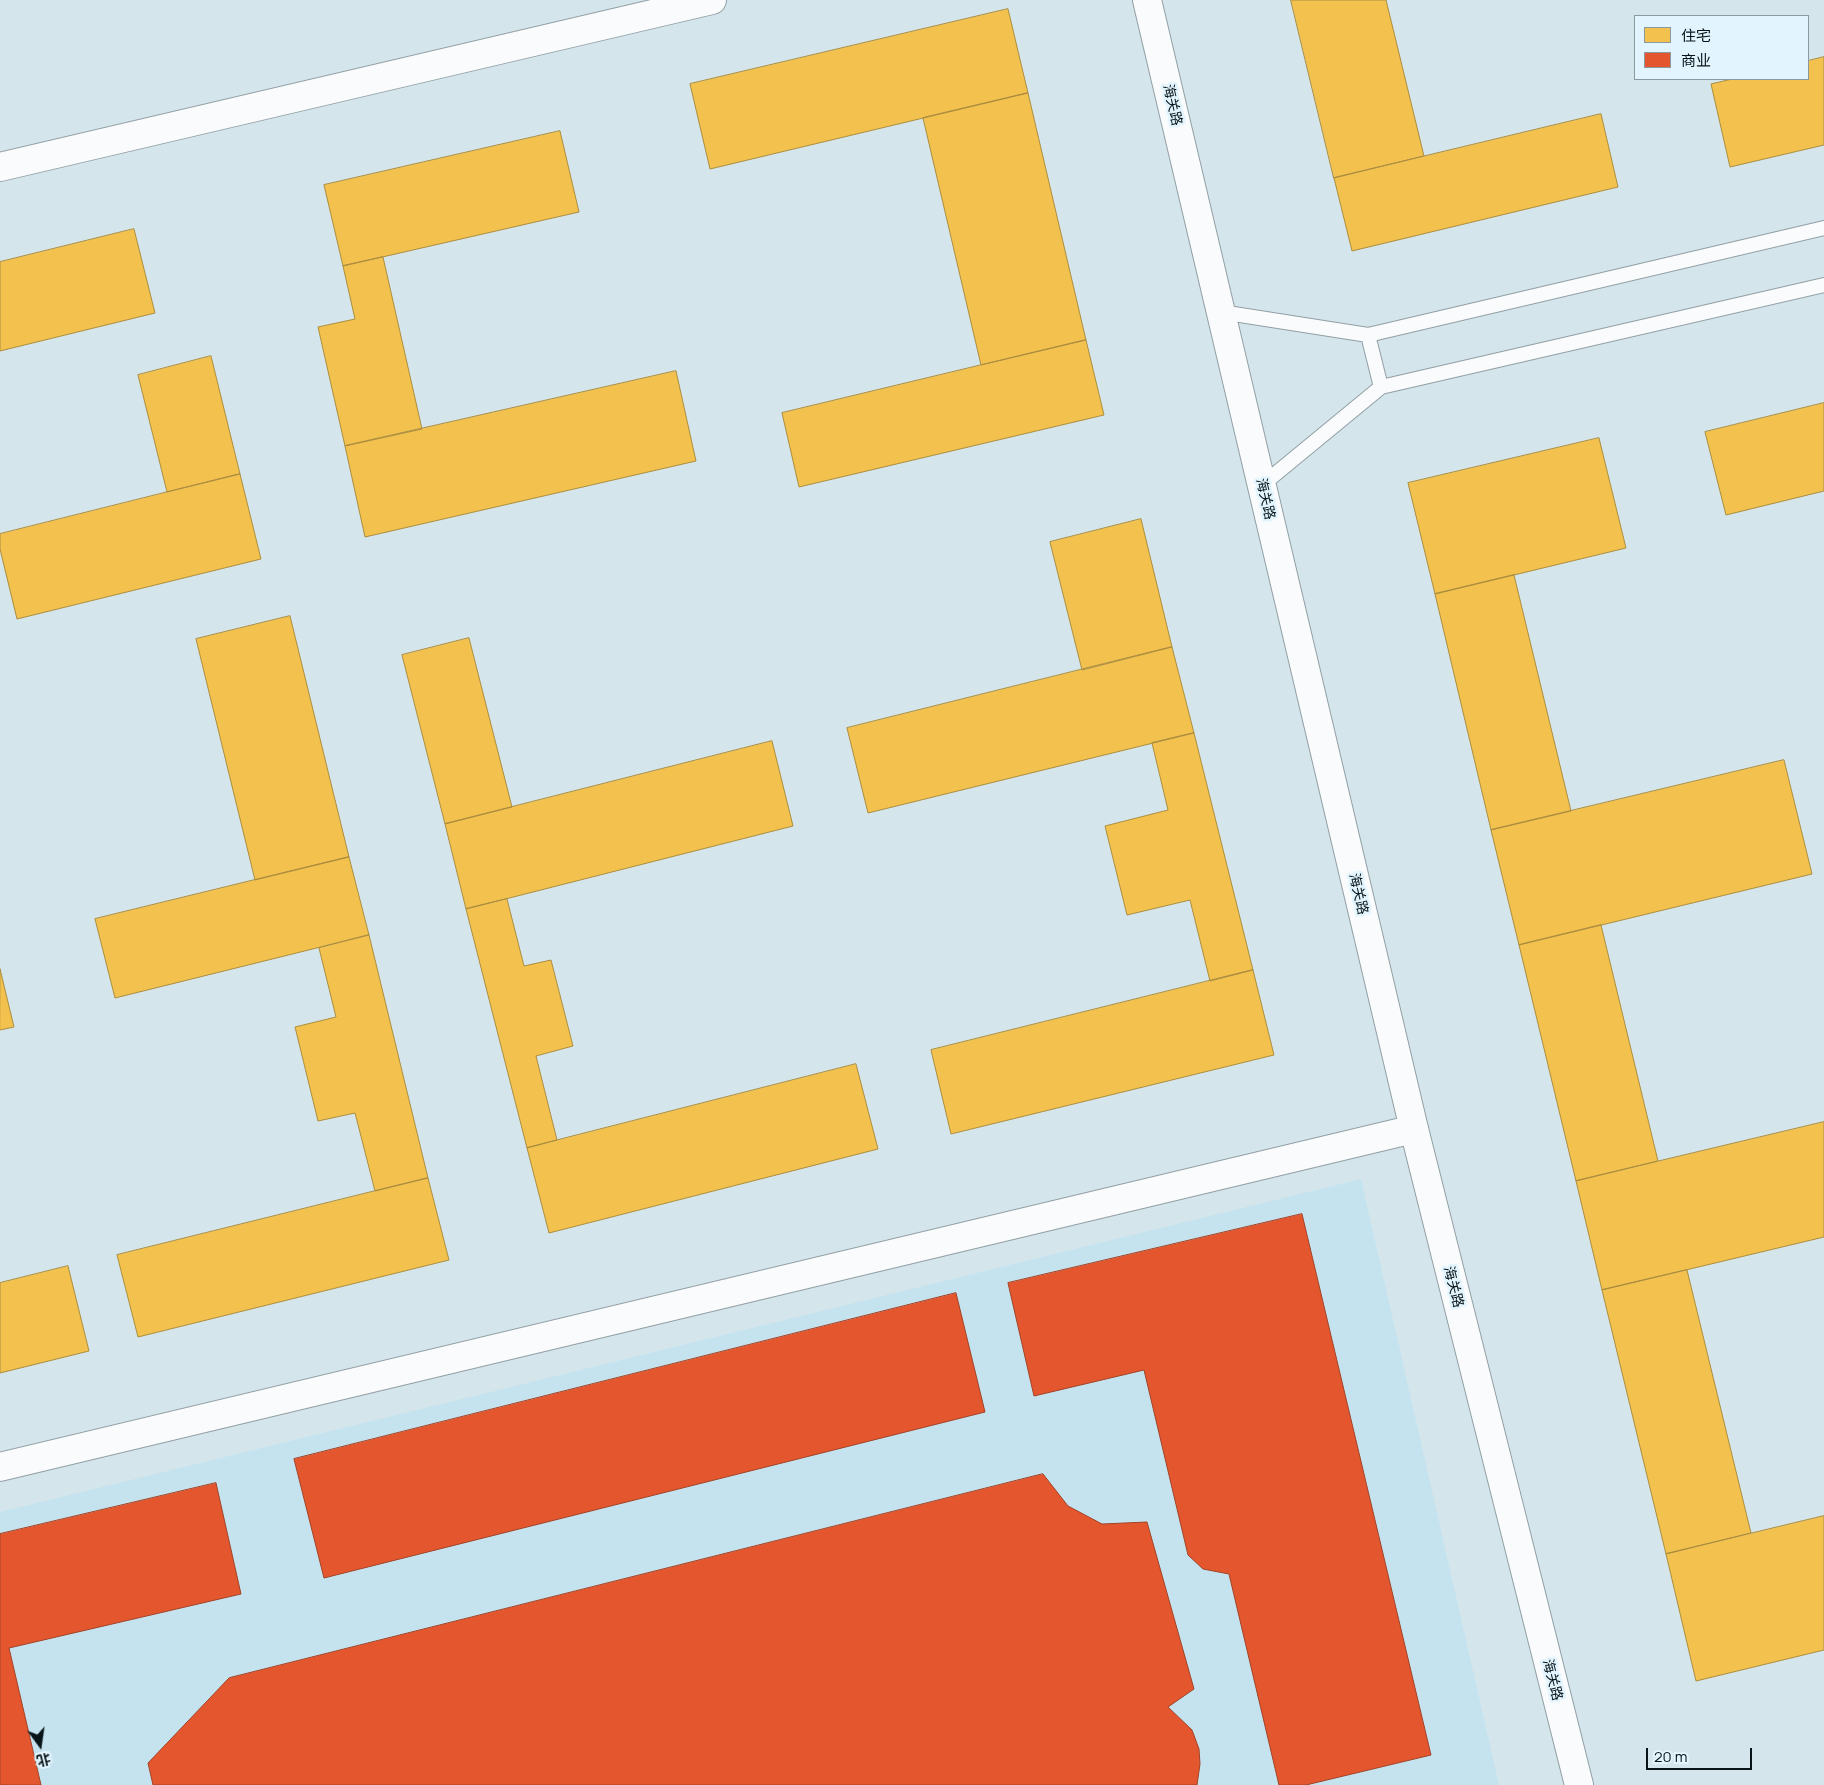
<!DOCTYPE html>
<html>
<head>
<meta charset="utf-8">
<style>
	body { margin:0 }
	#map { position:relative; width:1824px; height:1785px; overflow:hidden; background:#d4e6ec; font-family:Manrope,"Noto Sans SC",sans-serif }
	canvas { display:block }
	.legend { position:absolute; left:1634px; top:15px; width:175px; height:65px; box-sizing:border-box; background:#e2f4fd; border:1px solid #8b9aa1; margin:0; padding:6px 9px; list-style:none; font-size:15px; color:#081418 }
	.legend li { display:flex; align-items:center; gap:10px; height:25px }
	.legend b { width:25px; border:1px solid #8b9aa1 }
	.north { position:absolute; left:15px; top:1720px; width:50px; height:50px; -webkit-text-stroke:4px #e2f4fd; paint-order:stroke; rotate:166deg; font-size:14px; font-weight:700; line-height:20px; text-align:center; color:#081418 }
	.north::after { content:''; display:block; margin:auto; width:18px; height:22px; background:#081418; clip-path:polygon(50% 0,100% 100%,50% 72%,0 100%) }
	.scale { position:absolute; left:1646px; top:1748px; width:106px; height:22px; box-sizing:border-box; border:2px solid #081418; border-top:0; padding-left:6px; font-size:15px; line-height:18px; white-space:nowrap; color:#081418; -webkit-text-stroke:4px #e2f4fd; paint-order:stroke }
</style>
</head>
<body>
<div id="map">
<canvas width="1824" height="1785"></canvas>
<ul class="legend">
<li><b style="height:14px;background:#f2c14e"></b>住宅</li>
<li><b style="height:14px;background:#e4572e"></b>商业</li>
</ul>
<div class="north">北</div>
<div class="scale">20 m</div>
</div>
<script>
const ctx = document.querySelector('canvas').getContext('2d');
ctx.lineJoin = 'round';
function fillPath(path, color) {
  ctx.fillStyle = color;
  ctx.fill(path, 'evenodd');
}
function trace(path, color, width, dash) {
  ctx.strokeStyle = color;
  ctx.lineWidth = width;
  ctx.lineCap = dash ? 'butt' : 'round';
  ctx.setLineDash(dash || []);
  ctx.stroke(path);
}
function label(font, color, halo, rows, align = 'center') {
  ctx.font = font + ' Manrope,"Noto Sans SC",sans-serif';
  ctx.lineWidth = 5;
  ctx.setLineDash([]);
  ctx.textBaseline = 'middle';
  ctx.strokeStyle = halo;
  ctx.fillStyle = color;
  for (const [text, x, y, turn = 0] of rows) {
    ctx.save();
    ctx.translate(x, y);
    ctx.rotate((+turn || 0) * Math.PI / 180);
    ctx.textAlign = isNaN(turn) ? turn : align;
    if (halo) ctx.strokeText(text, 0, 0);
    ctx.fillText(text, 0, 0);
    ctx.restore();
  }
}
const built = new Path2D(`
	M1361 1179 1499 1785H0V1512Z`);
const homes = new Path2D(`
	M1291 0H1386L1424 156 1334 178Z
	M1008 9 1028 93 710 169 690 84Z
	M1824 57V145L1730 167 1711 84 1732 79H1808V61Z
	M1028 93 1086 340 981 365 923 118Z
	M1601 114 1618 187 1352 251 1334 178Z
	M560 131 579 212 343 266 324 185Z
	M134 229 155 313 0 351V262Z
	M383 257 422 429 345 446 318 327 355 319 343 266Z
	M1086 340 1104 415 799 487 782 413Z
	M211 356 240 474 167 492 138 375Z
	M676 371 696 461 365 537 345 446Z
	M1824 403V491L1726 515 1705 432Z
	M1599 438 1626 548 1435 594 1408 483Z
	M240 474 261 559 17 619 0 549V534Z
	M1141 519 1172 647 1082 670 1050 542Z
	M1514 575 1571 811 1491 830 1435 594Z
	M290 616 349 857 255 880 196 639Z
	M469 638 512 807 445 824 402 655Z
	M1172 647 1194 733 868 813 847 728Z
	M1194 733 1253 970 1210 981 1190 900 1127 915 1105 826 1168 810 1152 743Z
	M772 741 793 826 466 909 445 824Z
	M1784 760 1812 874 1519 945 1491 830Z
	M349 857 369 935 115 998 95 919Z
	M507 899 524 966 551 960 573 1046 536 1056 557 1140 527 1148 466 909Z
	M1601 925 1658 1161 1576 1181 1519 945Z
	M369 935 428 1178 375 1191 355 1113 318 1121 295 1027 336 1017 319 948Z
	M0 969 14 1027 0 1030Z
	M1253 970 1274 1055 951 1134 931 1050Z
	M856 1064 878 1149 549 1233 527 1148Z
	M1824 1122V1237L1602 1290 1576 1181Z
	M428 1178 449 1260 138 1337 117 1255Z
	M68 1266 89 1351 0 1373V1283Z
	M1687 1270 1751 1533 1666 1554 1602 1290Z
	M1824 1516V1650L1696 1681 1666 1554Z`);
const shops = new Path2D(`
	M1302 1214 1431 1755 1306 1785H1279L1229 1574 1203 1569 1188 1555 1144 1370 1034 1396 1008 1283Z
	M956 1293 985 1412 324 1578 294 1459Z
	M1043 1474 1068 1506 1102 1524 1147 1522 1194 1689 1168 1707 1192 1730 1199 1749 1200 1764 1197 1785H153L148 1763 229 1678Z
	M216 1483 241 1594 9 1648 41 1785H0V1534Z`);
const lane = new Path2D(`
	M1221 312 1368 335 1824 228
	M1368 335 1381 387
	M1262 485 1381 387 1824 285`);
const street = new Path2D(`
	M0 167 712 0
	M0 1467 1414 1129`);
const secondary = new Path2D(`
	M1147 0 1414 1129 1579 1785`);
const streetNames = [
	["海关路",1172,105,77],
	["海关路",1265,499,77],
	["海关路",1358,894,77],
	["海关路",1453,1287,76],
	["海关路",1552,1680,76]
];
fillPath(built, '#c5e3ef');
fillPath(homes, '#f2c14e');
trace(homes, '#ac8d3e', 1);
fillPath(shops, '#e4572e');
trace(shops, '#a24327', 1);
trace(lane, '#929fa4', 16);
trace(street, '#929fa4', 30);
trace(secondary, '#929fa4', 30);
trace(lane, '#f9fbfc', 14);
trace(street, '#f9fbfc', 28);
trace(secondary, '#f9fbfc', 28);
label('14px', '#081418', '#e2f4fd', streetNames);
</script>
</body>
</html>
